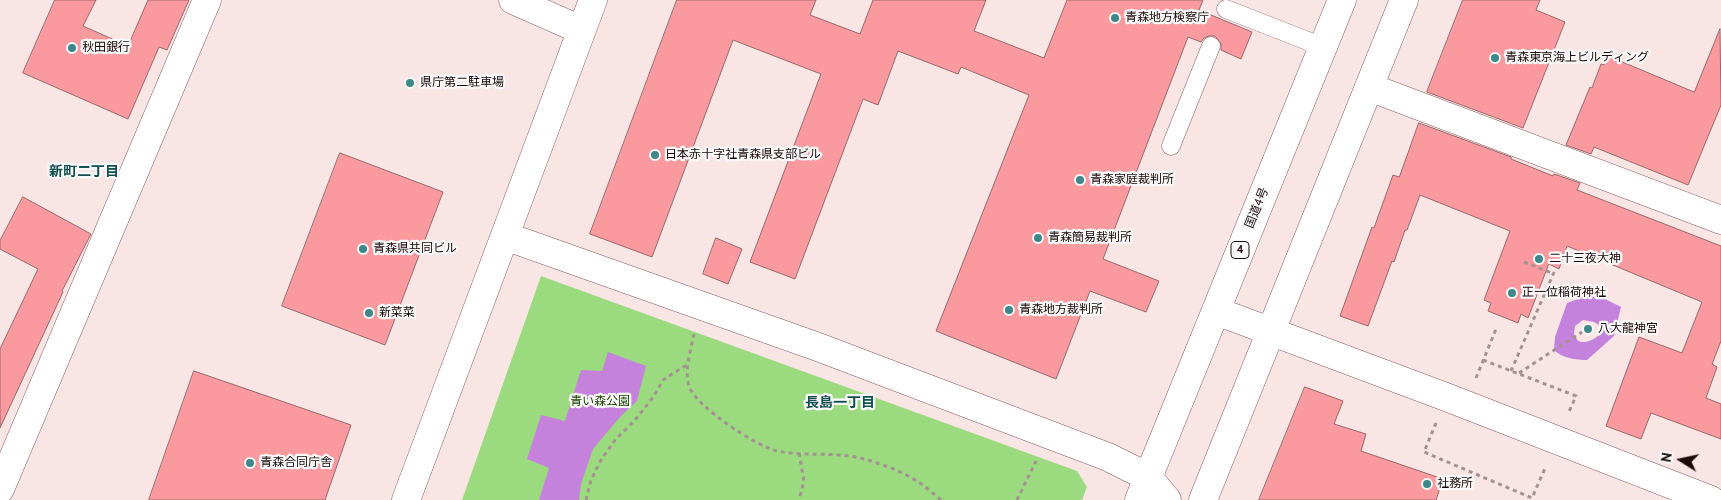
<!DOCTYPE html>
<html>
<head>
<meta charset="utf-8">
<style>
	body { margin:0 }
	#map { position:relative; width:1721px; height:500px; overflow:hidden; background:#fae5e5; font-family:"PT Sans",sans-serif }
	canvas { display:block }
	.north { position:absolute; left:1656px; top:435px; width:50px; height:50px; -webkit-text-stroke:4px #f8f8f8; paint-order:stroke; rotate:280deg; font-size:14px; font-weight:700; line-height:20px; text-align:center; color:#1b0a0b }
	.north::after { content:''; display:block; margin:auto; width:18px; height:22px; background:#1b0a0b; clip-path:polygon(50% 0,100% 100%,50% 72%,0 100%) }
</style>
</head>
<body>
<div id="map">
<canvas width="1721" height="500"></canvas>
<div class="north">N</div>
</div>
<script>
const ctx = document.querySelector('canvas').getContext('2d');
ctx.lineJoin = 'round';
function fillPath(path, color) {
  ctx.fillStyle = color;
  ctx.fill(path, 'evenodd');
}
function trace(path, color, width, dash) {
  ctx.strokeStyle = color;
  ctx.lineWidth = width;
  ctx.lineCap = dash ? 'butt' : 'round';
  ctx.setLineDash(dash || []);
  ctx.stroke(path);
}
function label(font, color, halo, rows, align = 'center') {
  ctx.font = font + ' "PT Sans","Noto Sans JP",sans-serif';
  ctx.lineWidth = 4.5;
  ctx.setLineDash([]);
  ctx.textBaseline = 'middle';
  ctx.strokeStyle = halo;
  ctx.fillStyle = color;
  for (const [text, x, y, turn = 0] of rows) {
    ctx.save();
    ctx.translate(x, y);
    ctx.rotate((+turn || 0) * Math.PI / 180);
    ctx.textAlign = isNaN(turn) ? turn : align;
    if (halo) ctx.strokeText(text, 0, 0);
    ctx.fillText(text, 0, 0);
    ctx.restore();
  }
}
const green = new Path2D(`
	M541 276 1077 471 1087 487 1082 500H462Z`);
const water = new Path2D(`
	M1587 296 1605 299 1621 307 1614 336 1587 360C1576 360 1562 358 1554 350L1555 337 1567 303ZM1583 320 1594 322 1599 325V335C1593 340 1586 344 1578 341L1574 334 1575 326Z
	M608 352 646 366 637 401 620 417 593 449 581 484 579 500H539L549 468 527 459 541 415 565 421 581 370 602 371Z`);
const building = new Path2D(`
	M55 0H96L83 26 128 46 148 0H189L167 50 159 47 128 119 23 73Z
	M677 0H816L810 15 860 34 873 0H986L974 31 1044 58 1067 0H1203L1199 10 1252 32 1241 59 1221 50V44L1215 36H1209L1204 38 1201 42 1188 37 1103 259 1159 281 1146 312 1090 291 1056 379 936 331 1029 95 961 67 958 74 898 51 878 105 863 99 795 279 750 262 821 74 733 40 652 257 590 234Z
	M1463 0H1540L1536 10 1565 22 1523 128 1427 92Z
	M1720 29 1721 105 1688 185 1594 147 1591 154 1566 145 1590 87 1592 88 1601 64 1604 65 1608 56 1694 92Z
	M1419 123 1511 157V159L1553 176 1554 174 1580 183 1577 190 1721 246V341L1712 364 1717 367 1706 398 1721 404V439L1651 413 1641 439 1606 426 1639 337 1682 353 1702 302 1567 246 1559 269 1549 264 1548 266 1528 318 1521 314 1518 323 1488 311 1491 303 1484 300 1510 231 1420 195 1407 230H1405L1394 262 1392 261 1368 326 1340 316 1372 227 1374 228 1393 175 1399 177Z
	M340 153 443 192 385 345 282 306Z
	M23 197 91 234 62 291 63 292 0 428V349L38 269 0 249V241Z
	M716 238 742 249 728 284 703 274Z
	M194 371 351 425 325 500H149Z
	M1305 387 1343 401 1334 424 1366 434 1361 451 1443 479 1436 500H1259Z`);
const path = new Path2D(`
	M1524 262 1554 274
	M694 334C691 350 684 370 689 386 695 406 756 446 777 451 805 457 835 451 864 459 882 464 904 472 920 483 927 488 934 494 941 500
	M1483 360 1576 396 1568 414
	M1511 371 1555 270
	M1519 373 1582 332
	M1476 378 1496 329
	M1436 423 1424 452 1532 498 1546 466
	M799 453 804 481 799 500
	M586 500 591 480 601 460 615 440 635 420 654 396 663 380 688 364
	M1017 500 1036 461`);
const lane = new Path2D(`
	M1226 9 1323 47
	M1171 146 1211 46`);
const street = new Path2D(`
	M513 0 581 30
	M1369 87 1721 220
	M1148 477 1167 500
	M0 489 207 0`);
const secondary = new Path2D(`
	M505 236 818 347 1108 457 1148 477
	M1216 311 1446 397 1711 500
	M406 500 593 0`);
const highway = new Path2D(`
	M1139 500 1342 0
	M1203 500 1404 0`);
const markers = [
	[1115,18,5,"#3f8788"],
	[72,48,5,"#3f8788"],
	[1495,58,5,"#3f8788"],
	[410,83,5,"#3f8788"],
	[655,155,5,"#3f8788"],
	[1080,180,5,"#3f8788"],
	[1038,238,5,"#3f8788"],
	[363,249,5,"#3f8788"],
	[1539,259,5,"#3f8788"],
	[1512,293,5,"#3f8788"],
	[1009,310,5,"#3f8788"],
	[369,313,5,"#3f8788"],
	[1588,329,5,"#3f8788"],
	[250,463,5,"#3f8788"],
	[1427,484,5,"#3f8788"]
];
const shields = [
	[1240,250,18]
];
const shieldNames = [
	["4",1240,250]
];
const poiNames = [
	["青森地方検察庁",1125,18],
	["秋田銀行",82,48],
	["青森東京海上ビルディング",1505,58],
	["県庁第二駐車場",420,83],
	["日本赤十字社青森県支部ビル",665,155],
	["青森家庭裁判所",1090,180],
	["青森簡易裁判所",1048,238],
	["青森県共同ビル",373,249],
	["二十三夜大神",1549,259],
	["正一位稲荷神社",1522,293],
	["青森地方裁判所",1019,310],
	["新菜菜",379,313],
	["八大龍神宮",1598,329],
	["青森合同庁舎",260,463],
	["社務所",1437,484]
];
const streetNames = [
	["国道4号",1257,208,-68]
];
const parkNames = [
	["青い森公園",600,402]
];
const neighbourhoodNames = [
	["新町二丁目",84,172],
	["長島一丁目",840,403]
];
fillPath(green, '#9bda7e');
fillPath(water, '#c482dc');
fillPath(building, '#fa9a9f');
trace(building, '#97686a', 1);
trace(lane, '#8b5e60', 19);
trace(street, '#8b5e60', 29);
trace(secondary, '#8b5e60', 29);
trace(highway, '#8b5e60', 29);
trace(path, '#a49191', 3, [4, 4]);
trace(lane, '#fff', 18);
trace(street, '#fff', 28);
trace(secondary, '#fff', 28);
trace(highway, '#fff', 28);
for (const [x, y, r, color] of markers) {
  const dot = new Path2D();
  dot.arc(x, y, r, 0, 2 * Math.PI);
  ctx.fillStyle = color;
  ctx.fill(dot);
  trace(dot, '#f8f8f8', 2);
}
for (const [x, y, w] of shields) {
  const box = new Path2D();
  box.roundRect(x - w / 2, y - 8.5, w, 17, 4);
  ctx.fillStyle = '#f8f8f8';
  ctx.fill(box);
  trace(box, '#1b0a0b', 1);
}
label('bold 11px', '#1b0a0b', null, shieldNames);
label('12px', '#1b0a0b', '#f8f8f8', poiNames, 'left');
label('12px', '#1b0a0b', '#f8f8f8', streetNames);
label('12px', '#1b4300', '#f8f8f8', parkNames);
label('bold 14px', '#114f50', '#f8f8f8', neighbourhoodNames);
</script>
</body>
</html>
